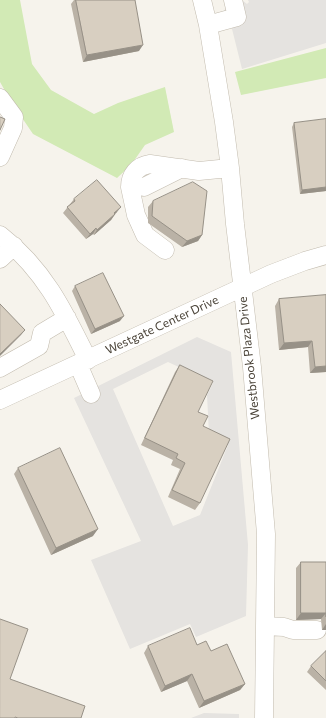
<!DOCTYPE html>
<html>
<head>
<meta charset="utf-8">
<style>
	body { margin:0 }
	canvas { display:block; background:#f6f3ec }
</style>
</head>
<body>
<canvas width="326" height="718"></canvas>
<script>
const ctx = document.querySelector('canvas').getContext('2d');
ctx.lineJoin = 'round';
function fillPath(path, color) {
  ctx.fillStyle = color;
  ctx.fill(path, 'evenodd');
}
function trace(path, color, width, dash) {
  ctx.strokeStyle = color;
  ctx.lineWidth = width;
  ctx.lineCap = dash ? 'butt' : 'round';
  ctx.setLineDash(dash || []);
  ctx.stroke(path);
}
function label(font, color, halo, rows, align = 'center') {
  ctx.font = font + ' Commissioner,sans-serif';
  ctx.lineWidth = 3.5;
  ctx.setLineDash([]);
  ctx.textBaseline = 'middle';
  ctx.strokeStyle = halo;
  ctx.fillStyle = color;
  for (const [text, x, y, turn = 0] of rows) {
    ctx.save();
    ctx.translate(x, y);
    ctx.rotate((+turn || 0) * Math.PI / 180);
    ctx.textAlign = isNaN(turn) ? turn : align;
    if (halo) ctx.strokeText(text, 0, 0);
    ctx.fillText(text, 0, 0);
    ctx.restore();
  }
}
const green = new Path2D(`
	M0 0H20L32 64 51 90 94 114 118 103 165 87 174 132 145 145 131 165 117 178 33 134 12 103 0 82Z
	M326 48V78L241 95 235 72Z`);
const parking = new Path2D(`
	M242 0 247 4 249 2 248 0H326V43L242 69 232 29 223 12 227 7Z
	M197 337 231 352 248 545 246 616 196 637 190 624 130 649 91 560 141 541 74 398ZM168 362 213 383 207 395 209 434 228 445 200 515 173 526 113 389Z
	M204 713 239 714V718H191Z`);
const minor = new Path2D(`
	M202 0 208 25 224 122 230 168 235 224 252 367 266 534 264 718
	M208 25 237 17 233 0
	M0 98 14 117 13 128 0 157
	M144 187 182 168
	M0 235C44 269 64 311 88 360
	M165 250 145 235 136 215 130 187C130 175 137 166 150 164L199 171 230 168
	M0 259 14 246
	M78 364 91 394
	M0 368 39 346 42 333 67 318
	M0 400 271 274 305 261 326 255
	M265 626 284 627 293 630H317`);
const wall = new Path2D(`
	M74 0H135L139 51 83 62 71 4Z
	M326 119V191L300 194 292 127 294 123Z
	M74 199 117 212 111 220 94 235 93 234 86 239 63 213Z
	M153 201 202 235 198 241 182 247 148 223V207Z
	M75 286 120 321 91 334 72 291Z
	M326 295V372L310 373 308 347 279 350 275 306 279 299Z
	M180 365 203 426 200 503 195 510 168 497 180 469 171 465 173 460 141 445 175 372Z
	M18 468 93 536 51 555 14 474Z
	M301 562H326V630H322L321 619 296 620V568Z
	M197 645 211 651 245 684 240 690 199 708 187 681 161 692 144 653 148 646Z
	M326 651V690L307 672 311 666Z`);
const shadedWall = new Path2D(`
	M143 45 139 51 83 62 87 55Z
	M326 187V191L300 194 302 190Z
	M121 207 117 212 110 218 114 213Z
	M115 214 111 220 94 235 97 230Z
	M96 228 93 234 86 239 90 234Z
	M202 235 198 241 182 247 187 241Z
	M124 316 120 321 91 334 95 329Z
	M25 330 21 335 0 356V354Z
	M312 341 308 347 279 350 284 343Z
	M326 366V372L310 373 315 367Z
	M98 529 93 536 51 555 56 548Z
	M301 613H326L321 619 296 620Z
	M326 624V630H322Z
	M192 674 187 681 161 692 165 686Z
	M245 684 240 690 199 708 204 701Z`);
const building = new Path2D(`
	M76 0H135L143 45 87 55Z
	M0 117 5 119 0 130Z
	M326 119V187L302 190 294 123Z
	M97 180 121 207 114 213 115 214 97 230 96 228 90 234 67 207 75 201 74 199Z
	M193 182 207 191 202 235 187 241 152 216 153 201Z
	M103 273 124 316 95 329 75 286Z
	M326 295V366L315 367 312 341 284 343 279 299Z
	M0 304 25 330 0 354Z
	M180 365 213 381 198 412 208 416 203 426 230 439 200 503 172 490 185 463 176 458 178 454 145 438Z
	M60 448 98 529 56 548 18 468Z
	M301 562H326V617V613H301Z
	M0 619 28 629 10 679 85 706 81 718H18L15 717V718H0Z
	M190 628 197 645 206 641 211 651 227 644 245 684 204 701 192 674 165 686 148 646Z
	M326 651V681L311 666Z`);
const streetNames = [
	["Westgate Center Drive",162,325,-25],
	["Westbrook Plaza Drive",249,358,-96]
];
fillPath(green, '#d2eab5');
fillPath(parking, '#e5e3e0');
trace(minor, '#c2bbae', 19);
trace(minor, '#fff', 18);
fillPath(wall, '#bab2a6');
fillPath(shadedWall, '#979187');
fillPath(building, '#d8cfc1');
trace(building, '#979187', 1);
label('12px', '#4b4439', '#fff', streetNames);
</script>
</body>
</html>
